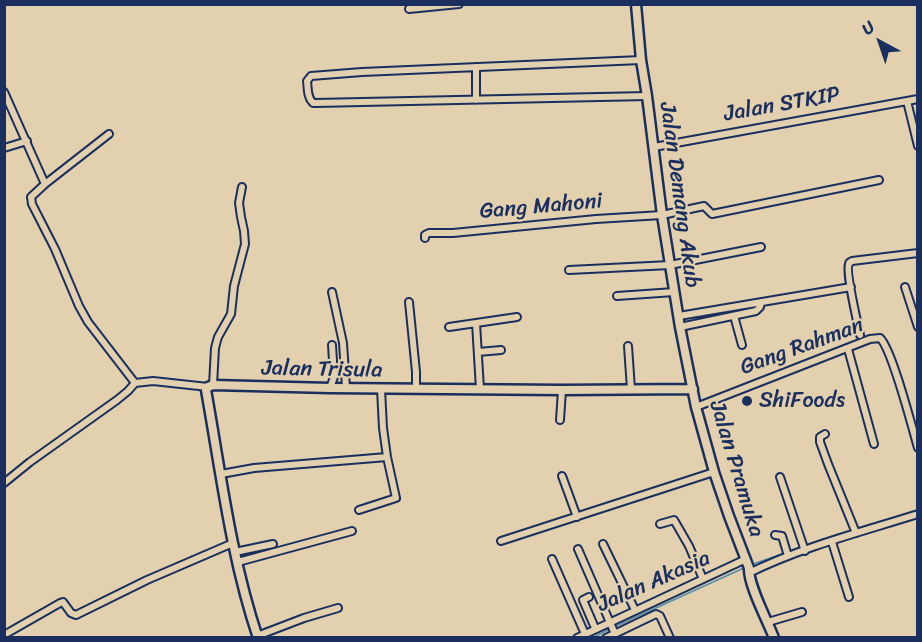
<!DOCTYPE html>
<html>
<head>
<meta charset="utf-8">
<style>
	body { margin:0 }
	#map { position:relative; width:922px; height:642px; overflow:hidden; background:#e2d0ae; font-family:Sriracha,sans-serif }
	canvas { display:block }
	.frame { position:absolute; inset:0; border:6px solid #1b2f5e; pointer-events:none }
	.north { position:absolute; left:850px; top:12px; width:60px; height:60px; -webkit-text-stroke:4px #e2d0ae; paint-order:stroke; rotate:320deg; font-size:16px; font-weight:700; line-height:24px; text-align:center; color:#1b2f5e }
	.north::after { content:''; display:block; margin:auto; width:21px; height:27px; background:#1b2f5e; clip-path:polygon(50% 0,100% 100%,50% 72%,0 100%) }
</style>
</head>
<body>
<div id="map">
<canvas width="922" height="642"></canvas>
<div class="frame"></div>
<div class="north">U</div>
</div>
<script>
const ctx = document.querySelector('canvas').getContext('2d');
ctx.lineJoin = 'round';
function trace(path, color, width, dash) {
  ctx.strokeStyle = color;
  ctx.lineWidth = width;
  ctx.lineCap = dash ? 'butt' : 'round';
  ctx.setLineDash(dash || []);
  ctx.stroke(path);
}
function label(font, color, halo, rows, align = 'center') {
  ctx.font = font + ' Sriracha,sans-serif';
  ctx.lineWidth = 4.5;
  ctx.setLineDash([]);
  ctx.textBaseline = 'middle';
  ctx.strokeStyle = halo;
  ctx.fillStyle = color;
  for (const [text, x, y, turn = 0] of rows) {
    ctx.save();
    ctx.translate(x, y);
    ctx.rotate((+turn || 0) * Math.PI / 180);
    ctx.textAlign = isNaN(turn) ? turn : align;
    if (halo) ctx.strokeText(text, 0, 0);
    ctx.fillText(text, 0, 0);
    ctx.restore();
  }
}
const stream = new Path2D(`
	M867 526 918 510
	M790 552 800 548
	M750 565 785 553
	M614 627 746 567
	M592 638 610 629`);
const street = new Path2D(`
	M409 9 459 4
	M641 60 362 72 311 76 307 81C308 89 307 97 313 103H315L647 96
	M476 67V100
	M4 92 45 184 31 197 32 204 55 249 79 306 88 322 135 383
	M907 101 918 146
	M654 147 918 99
	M4 148 27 141
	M45 184 109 134
	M425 238V235L429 233H453L596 219 662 215 704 206 712 214 879 180
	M569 270 670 265 761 247
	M905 287 918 327
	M332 292 343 343 346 388
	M617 296 674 292
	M409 302 416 372V389
	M679 316 851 287
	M734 316 742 345
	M476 323 480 389
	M449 327 517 317
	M680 327 756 311 760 307 761 302
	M860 335C858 325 845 270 849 264 849 262 851 262 852 261L918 253
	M628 346 631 389
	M848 349 874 444
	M478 352 501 350
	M213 385 215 348 218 337 231 314 234 286 245 244 244 231 241 217 239 203 242 187
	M330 388 334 377 332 345
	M696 407 870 339 880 338C892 349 912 427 918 448
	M560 420 562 390
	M825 434 820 437V442L828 464 856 533
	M221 474 254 468 387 457
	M562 476 577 517
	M780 477 805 551
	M4 483 30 462 117 400 128 391 135 383 153 381 208 387
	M359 510 396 498 387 457 383 428 381 389
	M660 524 674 520 689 546 703 579
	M775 535 782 536 788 556
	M501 541 714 472
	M832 542 849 597
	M603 544 635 610
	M578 549 615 634
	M235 552 273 544
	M552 559 585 634
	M238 562 352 531
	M749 573C802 547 861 532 918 514
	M589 597 583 600 595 628
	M768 622 802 612
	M4 635 60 603 63 602 71 613 76 615 147 580 233 543
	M257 636 304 618 338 608
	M577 638 746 559
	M606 638 656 614 660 616 670 638`);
const secondary = new Path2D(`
	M636 4 641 60 647 96 662 215 680 327 696 407 714 472 729 516 749 568C748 584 767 620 774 638
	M258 638C231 558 221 473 206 390L208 387 213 385 330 388 562 390 693 389`);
const markers = [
	[747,401,6,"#1b2f5e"]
];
const streetNames = [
	["Jalan STKIP",782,105,-10],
	["Jalan Demang Akub",679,195,82],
	["Gang Mahoni",541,207,-5],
	["Gang Rahman",802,347,-20],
	["Jalan Trisula",322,370,1],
	["Jalan Pramuka",736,469,73],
	["Jalan Akasia",654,582,-24]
];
const poiNames = [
	["ShiFoods",759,401]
];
trace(stream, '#568ea7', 1.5);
trace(street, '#1b2f5e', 10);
trace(secondary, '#1b2f5e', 13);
trace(street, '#e2d0ae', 6);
trace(secondary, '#e2d0ae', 8);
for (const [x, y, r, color] of markers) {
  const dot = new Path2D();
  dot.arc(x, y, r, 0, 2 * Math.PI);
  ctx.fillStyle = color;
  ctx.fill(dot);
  trace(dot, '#e2d0ae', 2);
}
label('22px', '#1b2f5e', '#e2d0ae', streetNames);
label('22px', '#1b2f5e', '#e2d0ae', poiNames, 'left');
</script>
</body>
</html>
